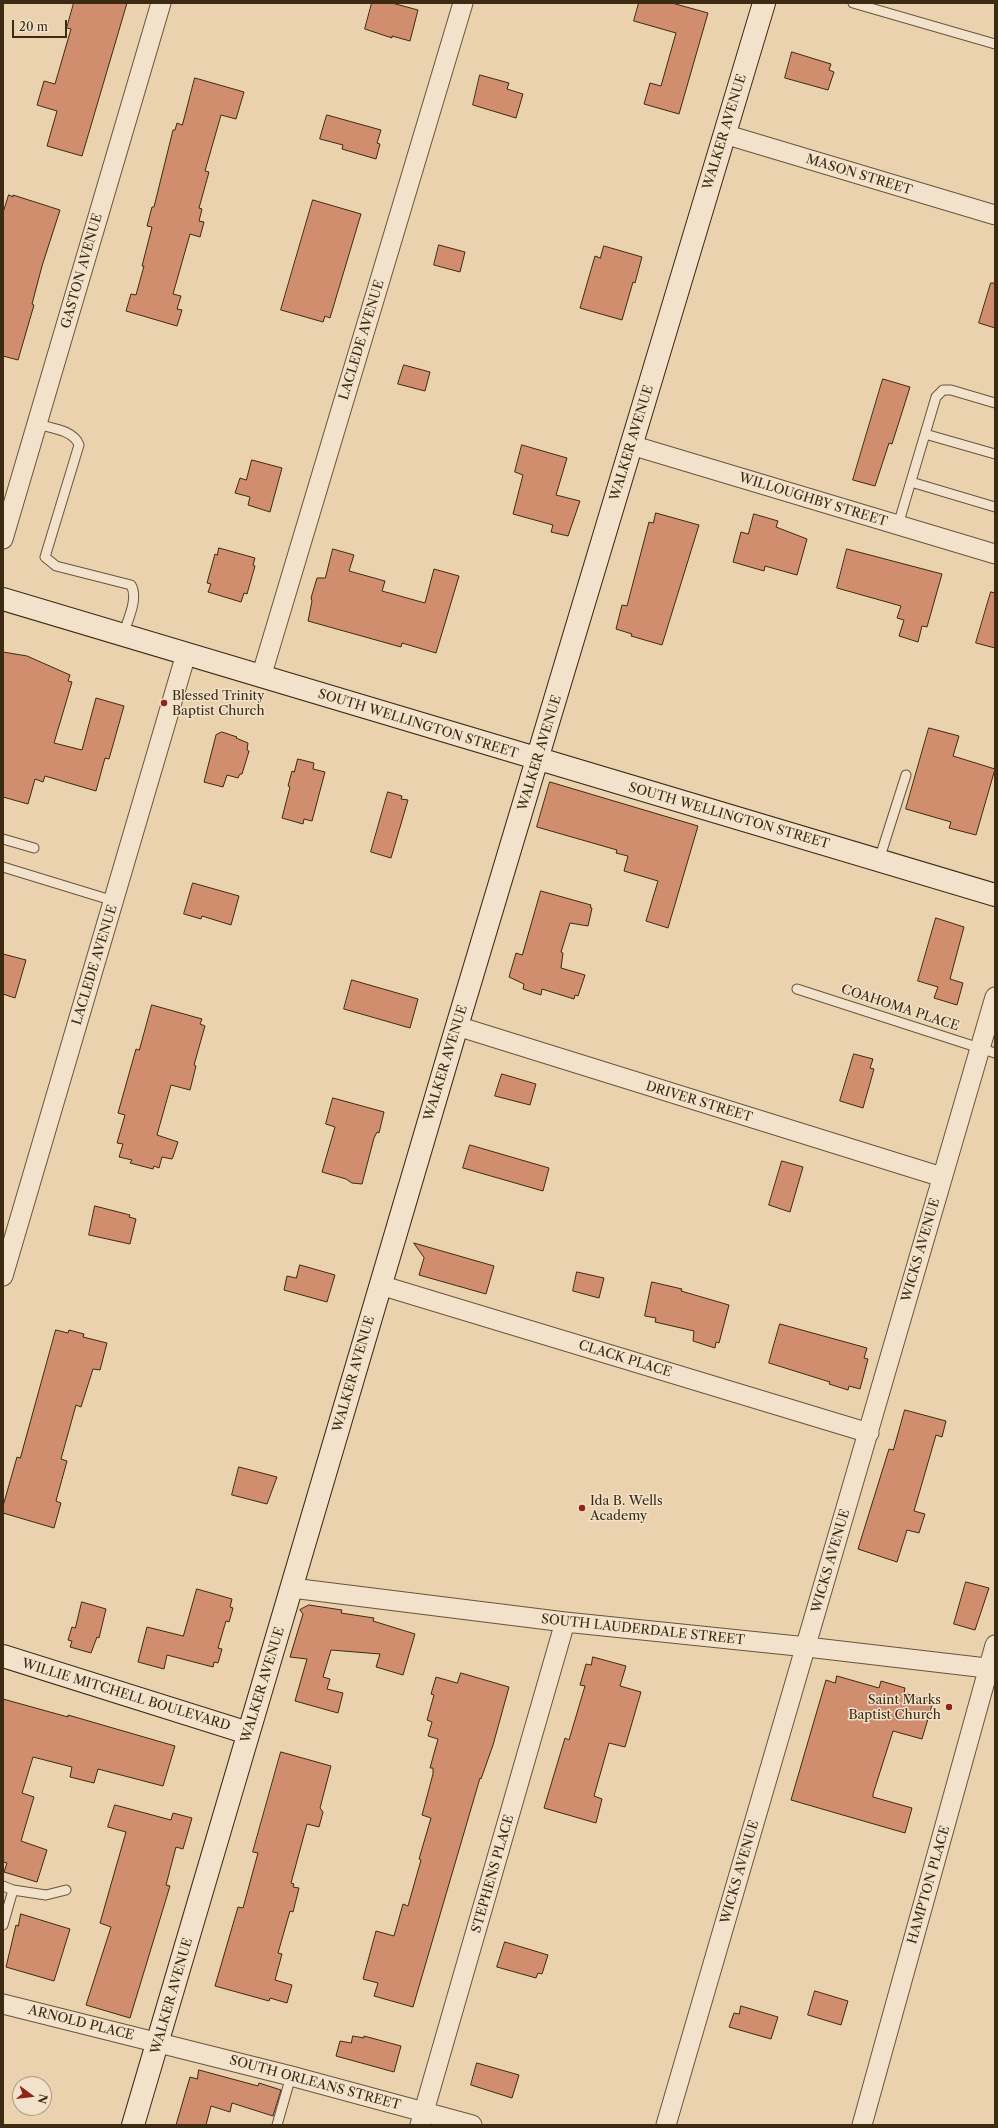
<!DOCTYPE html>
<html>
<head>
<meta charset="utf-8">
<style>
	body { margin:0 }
	#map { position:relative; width:998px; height:2128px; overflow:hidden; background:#ebd2af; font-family:"Libre Caslon Text",serif }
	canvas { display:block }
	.frame { position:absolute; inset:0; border:4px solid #3c2a12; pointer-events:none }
	.north { position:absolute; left:12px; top:2076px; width:40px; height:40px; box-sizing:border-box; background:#f2e2cb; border:1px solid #a99881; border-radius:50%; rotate:105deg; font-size:11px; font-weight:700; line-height:16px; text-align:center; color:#3c2a12 }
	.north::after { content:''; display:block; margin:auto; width:14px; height:18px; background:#8f2418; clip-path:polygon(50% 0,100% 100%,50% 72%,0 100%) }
	.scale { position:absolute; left:12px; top:20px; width:55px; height:18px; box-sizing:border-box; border:2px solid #3c2a12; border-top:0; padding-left:5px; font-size:12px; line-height:14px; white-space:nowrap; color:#3c2a12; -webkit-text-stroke:3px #f2e2cb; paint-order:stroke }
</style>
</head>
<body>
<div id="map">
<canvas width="998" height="2128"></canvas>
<div class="frame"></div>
<div class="north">N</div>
<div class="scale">20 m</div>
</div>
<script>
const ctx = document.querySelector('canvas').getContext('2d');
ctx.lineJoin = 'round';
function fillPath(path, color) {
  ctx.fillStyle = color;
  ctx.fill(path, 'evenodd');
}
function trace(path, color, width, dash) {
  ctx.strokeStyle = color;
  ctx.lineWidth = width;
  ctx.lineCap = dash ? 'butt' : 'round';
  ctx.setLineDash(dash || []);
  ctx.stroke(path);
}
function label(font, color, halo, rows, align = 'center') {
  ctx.font = font + ' "Libre Caslon Text",serif';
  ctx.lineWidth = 3;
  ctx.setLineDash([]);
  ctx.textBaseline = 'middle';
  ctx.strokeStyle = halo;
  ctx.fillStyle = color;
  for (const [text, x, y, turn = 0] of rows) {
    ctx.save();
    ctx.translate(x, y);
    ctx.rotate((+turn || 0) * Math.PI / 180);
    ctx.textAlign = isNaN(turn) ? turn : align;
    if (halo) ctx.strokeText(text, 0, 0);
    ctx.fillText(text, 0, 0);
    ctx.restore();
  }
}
const building = new Path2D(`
	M74 3H127L82 156 47 146 57 111 37 105 44 81 55 84 71 29 67 28Z
	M372 3H392L418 10 410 41 392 36V38L365 29Z
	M639 3H672L708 13 679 114 644 104 650 83 661 86 676 33 634 21Z
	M792 52 831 64 829 70 834 72 828 90 785 78Z
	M480 75 509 83 507 89 523 94 516 118 473 105Z
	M195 78 244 92 236 119 221 115 205 171 209 172 199 208 202 209 199 221 204 222 200 237 190 234 173 294 181 296 177 309 182 310 177 326 126 311 131 294 136 295 144 266H142L152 227 147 226 152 207H154L173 130H175L177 123 182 125Z
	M327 115 381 130 377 143 380 144 376 159 342 149 343 145 320 139Z
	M9 195 13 197V195L60 210 42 266 32 304 34 305 18 360 3 356V213Z
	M313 200 361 214 330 318 325 316 323 322 281 310Z
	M439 245 465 252 460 272 434 265Z
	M604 246 642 257 635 283 633 282 622 320 580 308 595 256 600 258Z
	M991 283H995V328L979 323Z
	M404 365 430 372 425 391 398 384Z
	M883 379 910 387 892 444 889 443 875 486 853 480Z
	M522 445 567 458 556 495 580 501 568 536 551 532 553 525 513 514 523 475 515 472Z
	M252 460 282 468 270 512 248 505 250 497 235 493 240 478 246 480Z
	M656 513 699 525 662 645 631 636 632 634 616 629 622 605 627 606 649 522 653 523Z
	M754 514 778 521 776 527 807 539 797 575 765 566 764 571 733 562 741 532 748 534Z
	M219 548 255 558 253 565 255 566 247 594 244 593 241 602 208 592 211 584 207 583 215 554 217 555Z
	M333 549 354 555 349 571 385 581 382 591 425 603 434 569 459 576 436 653 402 643 401 647 308 621 312 601 311 598 317 578H325Z
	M847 549 942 574 927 627 922 626 918 642 899 636 904 620 897 618 901 606 837 588Z
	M991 592 995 593V648L976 643Z
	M3 652 27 656 70 675 68 681 72 682 54 743 82 750 96 698 124 706 109 759 105 758 96 791 45 776 43 782 35 779 28 804 3 797Z
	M929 728 959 736 953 756 995 769 976 835 949 828 951 822 906 809Z
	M222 732 237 737 236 738 248 743 247 750 249 751 242 774H240L238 778 227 775 223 787 204 782 216 735Z
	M298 759 314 763 313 769 325 772 312 821 304 819 303 824 282 818 290 787 288 786 292 771 294 772Z
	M550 782 698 826 668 928 646 921 658 881 624 871 628 856 616 853 617 850 537 827Z
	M388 792 402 796 401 799 408 800 391 858 371 852Z
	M193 883 239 896 231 925 202 916 201 919 184 914Z
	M541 891 591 905 590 907 592 908 588 926 570 923 561 952 563 953 561 968 585 975 578 996 575 995 574 999 542 989 541 995 523 989 524 984 509 977 516 953 522 955Z
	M936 918 964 927 950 979 963 983 957 1005 934 998 938 987 918 981Z
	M3 954 26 960 15 998 3 994Z
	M352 980 418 999 410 1028 344 1009Z
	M152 1005 202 1019 200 1024 205 1026 194 1065 196 1066 190 1090 171 1085 157 1135 178 1142 173 1157 172 1159 162 1157 159 1168 154 1166 153 1169 130 1163 132 1160 119 1157 123 1144 117 1143 125 1115 118 1113 136 1049 139 1050Z
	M854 1054 873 1059 870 1068 874 1069 863 1108 840 1101Z
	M502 1074 536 1084 530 1105 495 1096Z
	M333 1098 384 1112 379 1133 377 1132 374 1138 362 1184 352 1183 346 1179 322 1172 335 1127 326 1124Z
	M470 1145 549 1168 543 1191 463 1168Z
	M782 1161 803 1167 790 1212 769 1205Z
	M95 1206 130 1215 129 1217 136 1219 130 1244 89 1235Z
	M414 1243 494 1266 486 1294 419 1275 424 1258Z
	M300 1265 335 1275 327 1302 284 1290 287 1276 296 1278Z
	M577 1272 604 1278 599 1298 573 1291Z
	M652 1282 682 1289 681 1291 729 1305 719 1343 716 1342 715 1348 693 1341 694 1331 655 1322 656 1318 645 1316Z
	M780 1324 867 1348 864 1358 868 1359 860 1389 849 1386 848 1390 829 1384 830 1382 769 1363Z
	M56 1330 68 1333 69 1330 84 1334 83 1337 107 1343 100 1370 93 1369 81 1407 76 1405 61 1459 67 1461 56 1501 61 1503 54 1528 3 1513V1506L17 1457 20 1458Z
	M905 1410 946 1421 942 1437 936 1435 914 1511 925 1514 919 1533 907 1530 897 1562 858 1549 889 1449 893 1450Z
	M239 1467 277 1477 267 1504 232 1495Z
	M966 1582 989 1588 975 1630 954 1624Z
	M197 1589 232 1599 230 1607 233 1608 229 1622 226 1621 218 1648 222 1649 218 1663 214 1662 213 1667 167 1655 164 1669 138 1662 147 1627 183 1636Z
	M82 1602 106 1609 99 1638 97 1637 91 1653 70 1647 72 1641 68 1640 72 1627 75 1628Z
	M309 1605 342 1610 341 1613 374 1618 373 1621 415 1634 403 1675 376 1667 380 1654 331 1650 323 1677 330 1679 327 1689 343 1693 338 1713 295 1701 307 1659 290 1657 303 1614 300 1610Z
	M593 1657 626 1666 620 1686 641 1692 625 1747 609 1743 594 1796 602 1799 596 1823 544 1808 565 1738 569 1740 585 1686 580 1685 586 1664 591 1665Z
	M461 1673 509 1687 493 1745 481 1779 480 1778 413 2007 374 1996 378 1983 363 1979 376 1931 394 1936 403 1904 408 1906 421 1860 419 1859 431 1818 422 1815 433 1774V1768H430L438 1739 428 1736 432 1722 427 1720 434 1695 431 1694 436 1677 457 1683Z
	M837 1676 879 1688 881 1681 905 1688 904 1693 933 1702 922 1739 893 1731 873 1794V1797L912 1808 905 1833 791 1800 826 1680 835 1683Z
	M3 1699 68 1717V1715L175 1746 163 1786 98 1769 94 1783 70 1777 72 1767 33 1757 22 1793 34 1797 21 1841 47 1850 37 1882 4 1872 7 1863 3 1862Z
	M281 1752 331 1766 320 1808 323 1812 319 1827 307 1824 291 1883 294 1884 293 1887 299 1888 293 1912 290 1911 278 1953 282 1954 275 1980 292 1985 287 2003 270 1998 269 2001 215 1986 238 1907 243 1908 258 1853 253 1852Z
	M115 1805 171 1820 173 1813 192 1818 183 1849 176 1847 166 1885 170 1886 130 2018 86 2005 111 1927 100 1923 126 1832 108 1827Z
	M21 1914 70 1929 54 1981 6 1967 16 1925 18 1926Z
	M505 1942 548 1955 542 1974 538 1973 536 1978 497 1967Z
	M815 1991 848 2001 841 2025 808 2015Z
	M741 2006 778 2017 771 2039 729 2027 734 2013 739 2014Z
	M353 2036 364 2038V2036L401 2046 394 2072 336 2056 340 2041 351 2043Z
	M477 2063 519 2075 512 2098 471 2085Z
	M199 2070 258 2086 259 2083 281 2090 273 2116 232 2103 230 2112 211 2106 206 2125H176L190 2077 197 2079Z`);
const lane = new Path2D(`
	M853 3 995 44
	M37 424C50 428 74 430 79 445L45 557 56 566 131 585C139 599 127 621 123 635
	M925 434 995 454
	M911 482 995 507
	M898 525 936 397 943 390H951L995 403
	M3 839 34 848
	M879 860 906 775
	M3 867 114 901
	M797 989 995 1053
	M3 1886 13 1890 3 1925
	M13 1890 46 1895 66 1890
	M277 2125 291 2076`);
const street = new Path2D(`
	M724 134 995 215
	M631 445 995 554
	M3 539 161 3
	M261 677 463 3
	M457 1026 942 1177
	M3 1276 186 654
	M380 1285 869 1433
	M292 1588 565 1622 807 1647 995 1669
	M3 2004 291 2076 472 2125
	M420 2125 565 1622
	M666 2125 995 997
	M862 2125 995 1645`);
const secondary = new Path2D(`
	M3 599 995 895
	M3 1656 248 1733
	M133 2125 457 1026 764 3`);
const markers = [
	[164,703,4,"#8f2418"],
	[582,1508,4,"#8f2418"],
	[949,1707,4,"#8f2418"]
];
const streetNames = [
	["WALKER AVENUE",725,132,-73],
	["MASON STREET",859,175,17],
	["GASTON AVENUE",82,271,-74],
	["LACLEDE AVENUE",362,340,-73],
	["WALKER AVENUE",632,443,-73],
	["WILLOUGHBY STREET",813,500,17],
	["SOUTH WELLINGTON STREET",418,724,17],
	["WALKER AVENUE",540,753,-73],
	["SOUTH WELLINGTON STREET",729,816,16],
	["LACLEDE AVENUE",95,965,-73],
	["COAHOMA PLACE",900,1008,18],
	["WALKER AVENUE",446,1063,-73],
	["DRIVER STREET",699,1102,17],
	["WICKS AVENUE",921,1250,-74],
	["CLACK PLACE",625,1359,17],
	["WALKER AVENUE",354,1374,-74],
	["WICKS AVENUE",831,1561,-74],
	["SOUTH LAUDERDALE STREET",643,1630,6],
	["WALKER AVENUE",263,1685,-73],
	["WILLIE MITCHELL BOULEVARD",126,1695,17],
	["WICKS AVENUE",740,1872,-74],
	["STEPHENS PLACE",493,1874,-74],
	["HAMPTON PLACE",929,1885,-74],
	["WALKER AVENUE",172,1996,-74],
	["ARNOLD PLACE",81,2023,14],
	["SOUTH ORLEANS STREET",315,2083,15]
];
const poiNames = [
	["Blessed Trinity",172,696],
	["Baptist Church",172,711],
	["Ida B. Wells",590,1501],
	["Academy",590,1516],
	["Saint Marks",941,1700,"right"],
	["Baptist Church",941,1715,"right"]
];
fillPath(building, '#d08e6f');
trace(building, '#3c2a12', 1);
trace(lane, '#685439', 11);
trace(street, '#685439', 21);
trace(secondary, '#3c2a12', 24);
trace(lane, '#f2e2cb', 9);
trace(street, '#f2e2cb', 19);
trace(secondary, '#f2e2cb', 22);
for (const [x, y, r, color] of markers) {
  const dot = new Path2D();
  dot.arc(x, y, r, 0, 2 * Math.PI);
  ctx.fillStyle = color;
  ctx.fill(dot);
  trace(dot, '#f2e2cb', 1.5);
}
label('13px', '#3c2a12', '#f2e2cb', streetNames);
label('13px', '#3c2a12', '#f2e2cb', poiNames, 'left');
</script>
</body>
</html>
